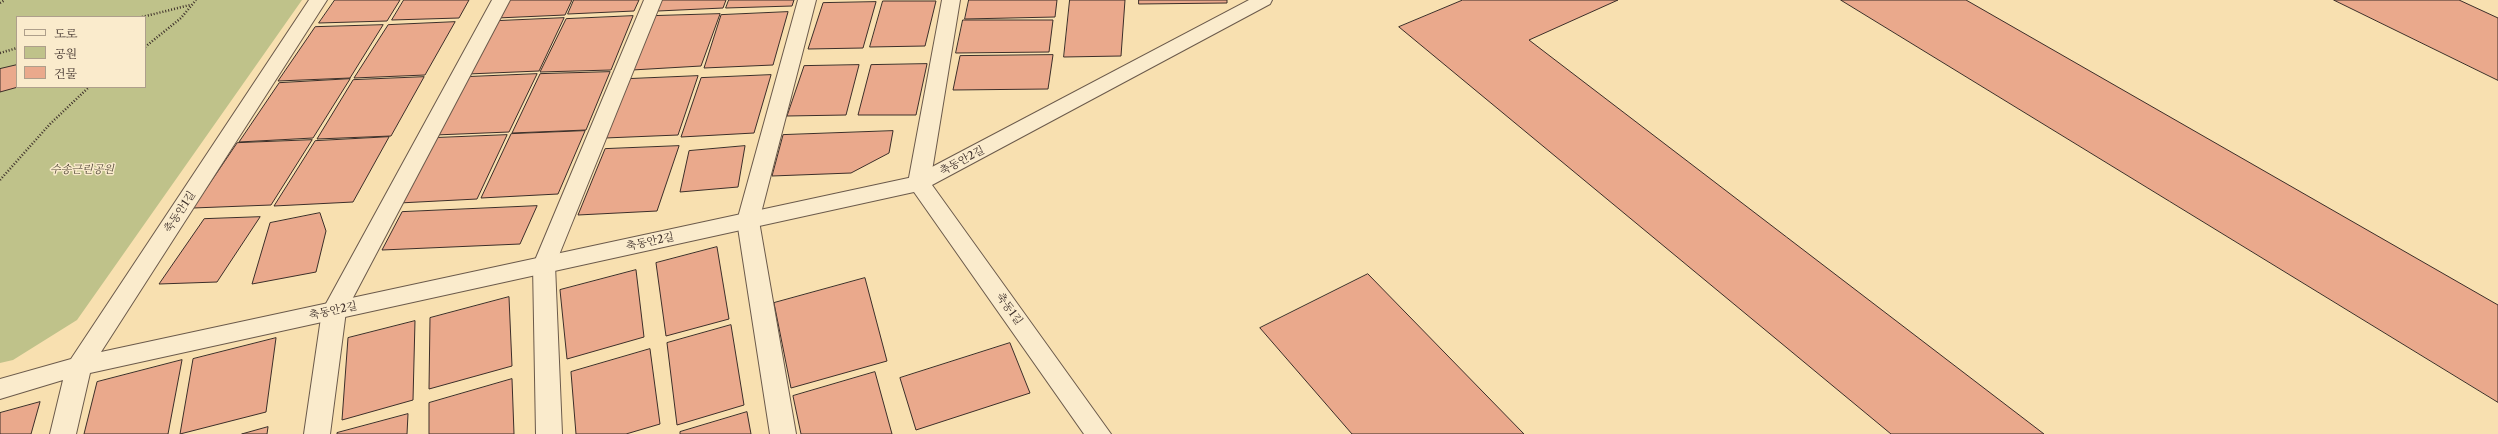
<!DOCTYPE html>
<html>
<head>
<meta charset="utf-8">
<style>
	body { margin:0 }
	#map { position:relative; width:2498px; height:434px; overflow:hidden; background:#f8e0b0; font-family:"Libre Caslon Text","Noto Serif KR",serif }
	canvas { display:block }
	.legend { position:absolute; left:16px; top:16px; width:130px; height:72px; box-sizing:border-box; background:#faebcc; border:1px solid #ae9f8b; margin:0; padding:5px 7px; list-style:none; font-size:12px; color:#3c2e29 }
	.legend li { display:flex; align-items:center; gap:8px; height:20px }
	.legend b { width:20px; border:1px solid #ae9f8b }
</style>
</head>
<body>
<div id="map">
<canvas width="2498" height="434"></canvas>
<ul class="legend">
<li><b style="height:5px;background:#faebcc"></b>도로</li>
<li><b style="height:11px;background:#bfc28a"></b>공원</li>
<li><b style="height:11px;background:#eaa98c"></b>건물</li>
</ul>
</div>
<script>
const ctx = document.querySelector('canvas').getContext('2d');
ctx.lineJoin = 'round';
function fillPath(path, color) {
  ctx.fillStyle = color;
  ctx.fill(path, 'evenodd');
}
function trace(path, color, width, dash) {
  ctx.strokeStyle = color;
  ctx.lineWidth = width;
  ctx.lineCap = dash ? 'butt' : 'round';
  ctx.setLineDash(dash || []);
  ctx.stroke(path);
}
function label(font, color, halo, rows, align = 'center') {
  ctx.font = font + ' "Libre Caslon Text","Noto Serif KR",serif';
  ctx.lineWidth = 3;
  ctx.setLineDash([]);
  ctx.textBaseline = 'middle';
  ctx.strokeStyle = halo;
  ctx.fillStyle = color;
  for (const [text, x, y, turn = 0] of rows) {
    ctx.save();
    ctx.translate(x, y);
    ctx.rotate((+turn || 0) * Math.PI / 180);
    ctx.textAlign = isNaN(turn) ? turn : align;
    if (halo) ctx.strokeText(text, 0, 0);
    ctx.fillText(text, 0, 0);
    ctx.restore();
  }
}
const green = new Path2D(`
	M0 0H302L77 320 13 360 0 363ZM17 17H145V87H17Z`);
const building = new Path2D(`
	M335 0H400L387 21 319 23Z
	M404 0H469L459 18 392 20Z
	M507 0H572L565 15 497 18Z
	M574 0H639L634 11 568 14Z
	M662 0H726L723 8 658 11Z
	M729 0H794L792 6 726 8Z
	M969 0H1057L1055 17 965 19Z
	M1070 0H1125L1121 56 1064 57Z
	M1139 0H1227V3L1139 4Z
	M1463 0H1618L1529 40 2044 434H1891L1399 27Z
	M1841 0H1966L2498 305V402Z
	M2334 0H2459L2498 18V80Z
	M883 1H936L925 46 870 47Z
	M876 2 863 48 808 49 823 3Z
	M788 12 773 65 704 68 721 15Z
	M720 14 701 66 632 70 653 16Z
	M633 16 611 70 540 72 566 19Z
	M564 18 539 71 468 74 497 21Z
	M963 20H1053L1049 52 956 53Z
	M455 22 425 75 354 78 388 25Z
	M383 25 350 78 278 81 315 27Z
	M1053 55 1048 89 953 90 960 56Z
	M927 64 916 115H858L871 65Z
	M17 65 18 87 0 92V69Z
	M859 65 846 115 787 116 804 66Z
	M610 72 586 130 512 133 540 74Z
	M537 74 509 132 435 135 466 77Z
	M771 75 754 133 681 137 701 78Z
	M698 76 678 135 605 138 628 79Z
	M424 77 391 136 317 139 353 80Z
	M350 79 313 138 239 142 279 83Z
	M585 131 558 194 481 198 511 134Z
	M893 131 889 153 851 173 772 176 783 135Z
	M507 135 477 199 399 203 433 138Z
	M389 137 353 202 274 206 315 141Z
	M312 140 271 205 193 208 237 143Z
	M679 146 657 211 578 215 605 149Z
	M745 146 738 187 680 192 689 151Z
	M537 206 520 244 382 250 402 212Z
	M320 213 326 231 316 272 252 284 270 223Z
	M260 217 217 282 159 284 204 219Z
	M717 247 729 319 666 336 656 263Z
	M636 270 644 337 567 359 560 290Z
	M1368 274 1524 434H1352L1260 328Z
	M865 278 887 361 791 388 774 303Z
	M509 297 512 366 429 389 430 318Z
	M415 321 413 400 342 420 348 338Z
	M731 325 744 405 677 425 667 343Z
	M276 338 266 412 180 434 193 359Z
	M1010 343 1030 393 916 430 900 378Z
	M650 349 660 424 626 434H576L571 372Z
	M182 360 168 434H84L97 382Z
	M875 372 892 434H801L793 396Z
	M512 379 514 434H429V403Z
	M40 402 31 434H0V413Z
	M747 412 751 434H680V432Z
	M408 414 407 434H337V433Z
	M268 427 267 434H242Z`);
const path = new Path2D(`
	M0 3 5 0
	M142 17 190 5
	M145 47 181 18 196 0
	M0 53 17 48
	M0 180 50 124 89 87`);
const lane = new Path2D(`
	M492 0H510L346 311 330 434H304L322 311Z
	M644 0H662L555 265 562 434H536L533 265Z
	M798 0H816L759 221 796 434H770L737 221Z
	M942 0H960L930 183 927 188 919 190 911 188 908 183Z`);
const street = new Path2D(`
	M309 0H327L101 352 913 177 1249 0H1272L1270 4 932 185 1111 434H1084L914 192 90 373 76 434H50L63 380 0 399V379L71 359Z`);
const streetNames = [
	["축동안2길",962,161,-28],
	["축동안1길",180,212,-57],
	["축동안2길",650,242,-12],
	["축동1길",1009,309,54],
	["축동안2길",333,311,-12]
];
const parkNames = [
	["수송근린공원",82,170]
];
fillPath(green, '#bfc28a');
fillPath(building, '#eaa98c');
trace(building, '#3c2e29', 1);
trace(lane, '#6b5a4b', 2);
trace(street, '#6b5a4b', 2);
trace(path, '#3c2e29', 2.5, [1, 2]);
fillPath(lane, '#faebcc');
fillPath(street, '#faebcc');
label('11px', '#3c2e29', '#faebcc', streetNames);
label('italic 11px', '#564c3c', '#faebcc', parkNames);
</script>
</body>
</html>
